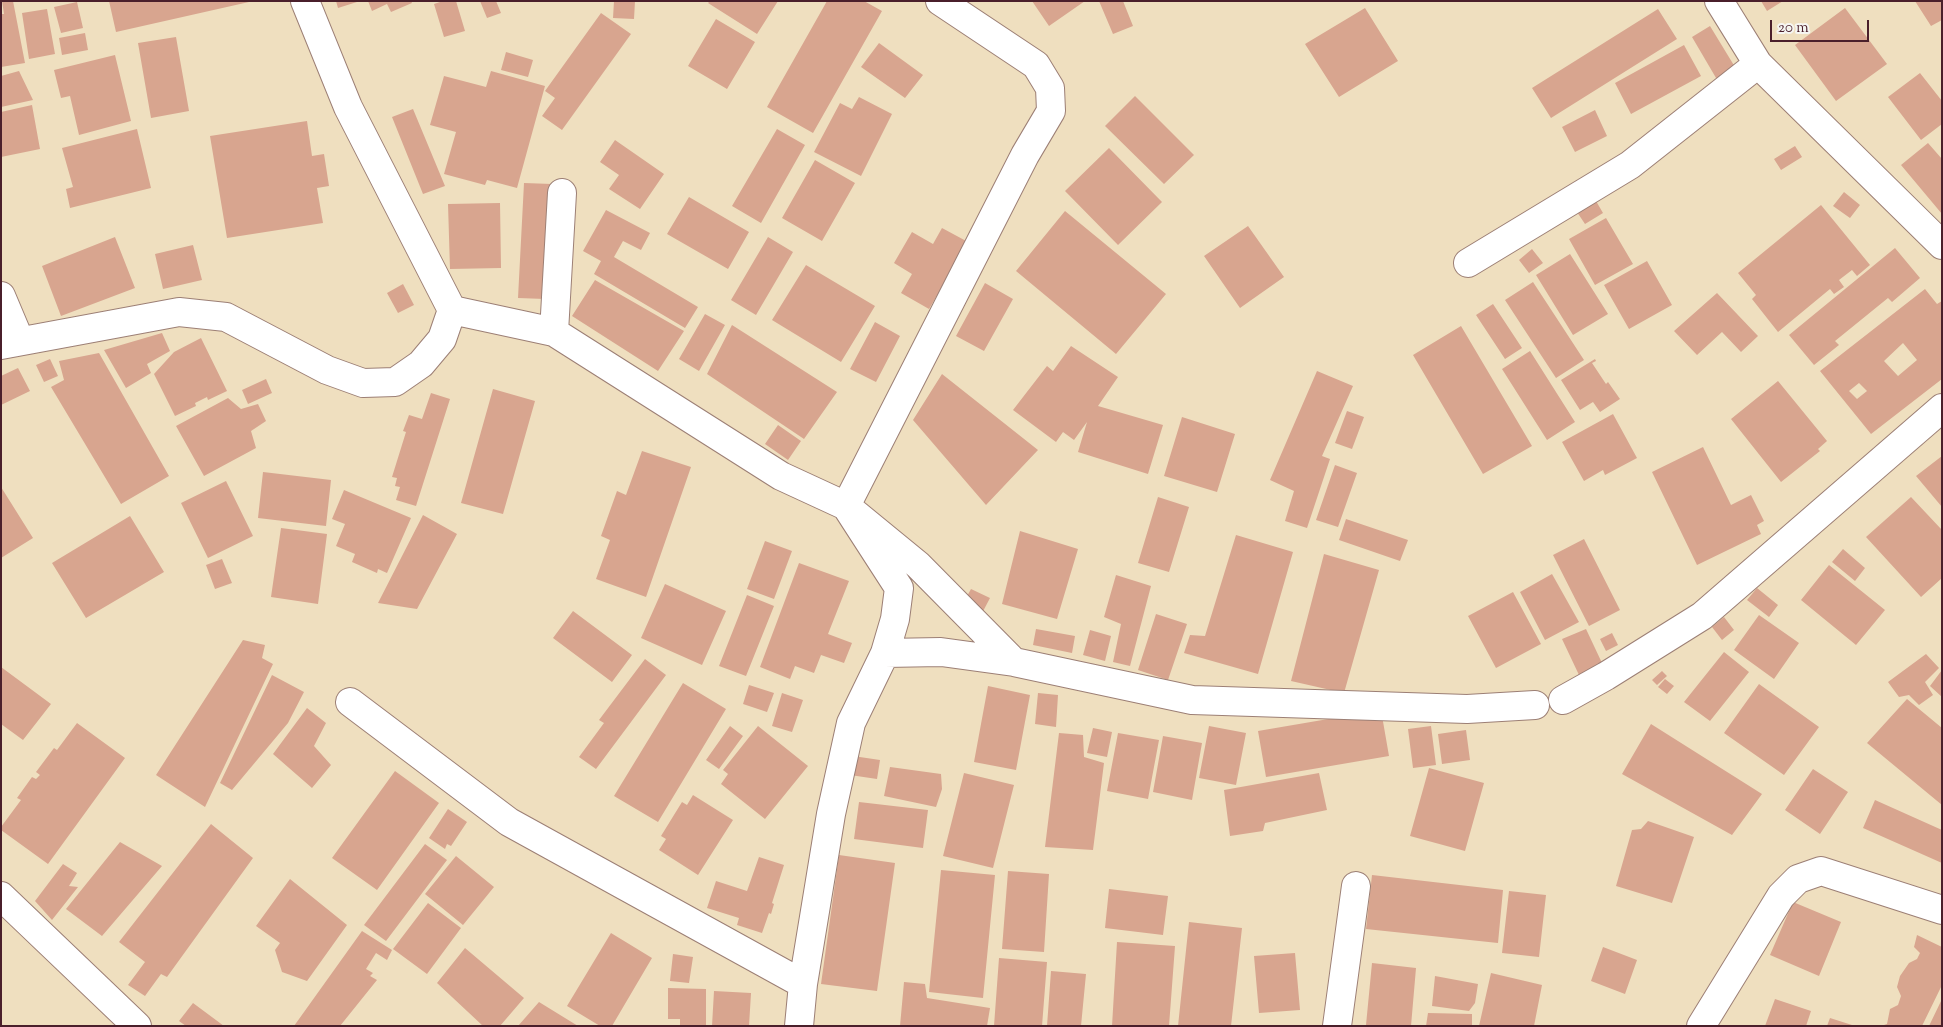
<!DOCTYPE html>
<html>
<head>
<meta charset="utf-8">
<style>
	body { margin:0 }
	#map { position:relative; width:1943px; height:1027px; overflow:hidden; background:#efdfbf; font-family:"Sorts Mill Goudy",serif }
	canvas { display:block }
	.frame { position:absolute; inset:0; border:2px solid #4a1f2b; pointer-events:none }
	.scale { position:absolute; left:1770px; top:20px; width:99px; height:22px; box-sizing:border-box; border:2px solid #4a1f2b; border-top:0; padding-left:6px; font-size:15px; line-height:18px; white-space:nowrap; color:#4a1f2b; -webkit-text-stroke:4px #f6f6f2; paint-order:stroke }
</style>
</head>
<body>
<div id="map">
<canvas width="1943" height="1027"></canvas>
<div class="frame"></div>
<div class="scale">20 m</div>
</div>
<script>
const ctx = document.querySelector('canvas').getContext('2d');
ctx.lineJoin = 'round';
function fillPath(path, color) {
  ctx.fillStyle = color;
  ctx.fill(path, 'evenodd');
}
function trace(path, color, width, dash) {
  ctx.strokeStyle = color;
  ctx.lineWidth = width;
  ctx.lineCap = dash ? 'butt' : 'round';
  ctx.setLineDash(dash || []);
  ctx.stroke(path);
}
const building = new Path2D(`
	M2 1H13L25 63 1 67V14H4Z
	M109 1H249V2L116 32Z
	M336 1H357V2L338 8Z
	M368 1H411L412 3 391 12 387 4 372 11Z
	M443 1H456L465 31 444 37 434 4Z
	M480 1H496L501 13 487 18Z
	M614 1H635L634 19 613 18Z
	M710 1H778L757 34 708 3Z
	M827 1H864L882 11 813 133 767 107Z
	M1032 1H1085L1049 26Z
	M1099 1H1123L1133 26 1113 34Z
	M1761 1H1783L1767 11Z
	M1915 1H1942V20L1931 26Z
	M77 2 83 28 61 33 54 7Z
	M1365 8 1398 61 1339 97 1305 44Z
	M1845 8 1887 64 1836 101 1795 45Z
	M47 9 55 54 29 59 22 13Z
	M1658 9 1677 39 1551 118 1532 88Z
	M601 13 631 34 562 130 542 116 555 98 545 91Z
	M716 19 755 42 727 89 688 66Z
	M1710 26 1738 72 1719 83 1692 37Z
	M85 33 88 50 62 55 59 38Z
	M176 37 189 111 151 118 138 43Z
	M879 43 923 75 905 98 861 67Z
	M1684 45 1701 76 1631 114 1615 83Z
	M506 52 533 60 528 77 501 70Z
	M115 55 131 121 79 135 70 96 61 98 54 70Z
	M19 71 33 100 1 107V76Z
	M491 71 545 86 517 188 487 180 485 185 444 174 456 132 430 125 444 76 486 87Z
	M1920 73 1942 101V124L1921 140 1888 97Z
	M1135 96 1194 155 1164 184 1105 126Z
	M859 97 892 114 861 176 814 152 840 103 852 109Z
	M32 105 40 149 1 157V112Z
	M413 109 445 186 423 194 392 117Z
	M1595 110 1607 136 1575 152 1562 127Z
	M307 121 312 156 324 154 329 186 317 188 323 223 227 238 210 136Z
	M137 129 151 188 70 208 66 189 73 187 62 148Z
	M777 129 805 145 761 223 732 206Z
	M615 140 664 174 640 209 609 189 619 175 600 162Z
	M1928 143 1942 159V214L1901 165Z
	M1795 146 1802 157 1781 170 1774 159Z
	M1109 148 1162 202 1118 245 1065 191Z
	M815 160 855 183 822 241 782 218Z
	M524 183 552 184 545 299 518 298Z
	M1844 192 1860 205 1850 218 1833 206Z
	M689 197 749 232 728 269 667 234Z
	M1596 201 1603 213 1585 224 1577 212Z
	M500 203 501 268 450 269 448 204Z
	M1821 205 1870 265 1857 276 1852 270 1839 280 1844 287 1834 294 1830 289 1778 332 1752 299 1756 295 1738 273Z
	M606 210 650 233 641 250 623 241 614 257 698 307 685 328 594 274 601 261 583 251Z
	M1065 211 1166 294 1116 354 1016 271Z
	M1606 218 1633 264 1595 285 1569 239Z
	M1248 226 1284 277 1240 308 1204 256Z
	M942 228 968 242 929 309 901 293 912 274 894 263 912 232 933 244Z
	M115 237 135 288 61 316 42 266Z
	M768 237 793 252 756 315 731 300Z
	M193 245 202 280 163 289 155 254Z
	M1895 248 1920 278 1892 302 1888 298 1835 341 1839 345 1814 365 1789 335Z
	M1532 249 1543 263 1529 273 1519 260Z
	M1570 254 1608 314 1573 335 1536 275Z
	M1647 261 1672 305 1629 329 1604 285Z
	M806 265 875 306 841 362 772 320Z
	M595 280 684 331 658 371 572 316Z
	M1533 282 1584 360 1556 378 1505 300Z
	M985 283 1013 299 984 351 956 336Z
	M403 284 414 305 398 313 387 293Z
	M1925 289 1937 304 1942 301V379L1871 434 1820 371ZM1903 343 1917 360 1898 376 1884 361ZM1859 383 1867 391 1857 399 1849 391Z
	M1717 293 1758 336 1741 352 1722 332 1697 355 1674 331Z
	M1493 304 1522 348 1505 359 1476 315Z
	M705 314 725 325 699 371 679 359Z
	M875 322 900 336 876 382 850 369Z
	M732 325 837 392 804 439 707 374Z
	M1461 326 1532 446 1483 474 1413 355Z
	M162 333 170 351 147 364 151 373 126 388 104 350Z
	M201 338 227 391 208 400 207 397 195 403 196 406 175 416 154 374 174 352Z
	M1071 346 1118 377 1098 406 1163 425 1148 474 1078 452 1087 422 1074 440 1063 432 1056 442 1013 410 1047 366 1053 371Z
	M1530 351 1575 422 1547 440 1502 369Z
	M99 353 169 476 121 504 51 387 64 380 59 361Z
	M50 359 58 376 44 382 36 365Z
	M1595 359 1596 361 1592 363 1606 384 1608 382 1620 399 1600 412 1593 402 1580 410 1561 380Z
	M18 368 30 391 1 405V376Z
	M1317 371 1353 386 1322 456 1330 459 1307 528 1285 521 1294 491 1270 480Z
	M942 374 1038 450 986 505 913 420Z
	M266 379 272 393 248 404 242 390Z
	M1778 381 1827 441 1818 449 1820 451 1781 482 1731 419Z
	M493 389 535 401 503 514 461 503Z
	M431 393 450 399 416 506 396 500 400 487 395 486 397 478 392 477 406 432 403 431 409 415 422 419Z
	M228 398 241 409 258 404 266 421 251 431 256 448 204 476 176 426Z
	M1347 411 1364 417 1352 449 1335 443Z
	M1613 414 1637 458 1605 475 1603 470 1584 481 1562 442Z
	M1182 417 1235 434 1217 492 1164 476Z
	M778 425 801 441 788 460 765 444Z
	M1703 447 1731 505 1751 495 1764 521 1757 525 1761 534 1697 565 1652 472Z
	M642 451 691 467 646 597 596 579 610 540 601 536 617 491 626 495Z
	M1942 456V507L1916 476Z
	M1335 465 1357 473 1338 527 1316 520Z
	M263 472 331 480 326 526 258 518Z
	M226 481 253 536 208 558 181 503Z
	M1 487 33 538 1 558Z
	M344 490 411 518 387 573 378 569 377 573 352 562 355 554 336 546 345 524 332 519Z
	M1158 497 1189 507 1169 572 1138 563Z
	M1911 497 1942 530V578L1921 597 1866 537Z
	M423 515 457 534 417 609 378 603Z
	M130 516 164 572 86 618 52 563Z
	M1346 519 1408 540 1400 561 1339 540Z
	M281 528 327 534 318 604 271 597Z
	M1020 531 1078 549 1057 619 1002 604Z
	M1236 535 1293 552 1258 674 1184 653 1190 635 1205 636Z
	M1584 539 1620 610 1589 626 1553 555Z
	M765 541 792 551 774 599 747 589Z
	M1843 549 1865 568 1855 581 1832 562Z
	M1324 554 1379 570 1344 693 1291 681Z
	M222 559 232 583 215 589 206 565Z
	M799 563 849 581 828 634 852 643 844 663 821 655 814 673 795 666 790 679 760 667Z
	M1829 565 1885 610 1856 645 1801 600Z
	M1552 574 1579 622 1545 640 1520 592Z
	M1116 575 1151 586 1130 666 1113 662 1121 624 1104 617Z
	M665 584 726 611 702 665 641 638Z
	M1757 588 1778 605 1769 617 1747 600Z
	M971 589 990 598 980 617 961 607Z
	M1513 592 1541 644 1496 668 1468 616Z
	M747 595 774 606 746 676 719 666Z
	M573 611 632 655 612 682 553 638Z
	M1156 614 1187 624 1168 680 1138 670Z
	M1759 615 1799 643 1774 679 1734 650Z
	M1724 617 1734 630 1722 640 1712 627Z
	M1036 629 1075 636 1072 653 1033 645Z
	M1586 629 1602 663 1579 675 1562 639Z
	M1090 630 1111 636 1105 661 1083 655Z
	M1612 633 1618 645 1606 651 1600 639Z
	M243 640 265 645 262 658 273 664 205 807 156 775Z
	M1724 652 1749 672 1710 721 1684 702Z
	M1926 654 1939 668 1925 682 1933 695 1919 705 1909 695 1899 697 1888 682Z
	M645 659 666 675 596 769 579 757 604 723 599 720Z
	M1 667 51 704 23 740 1 724Z
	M1942 670V697L1930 686Z
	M1662 671 1667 676 1657 685 1652 680Z
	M272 675 304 692 288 723 232 790 220 783Z
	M1665 679 1674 686 1667 694 1658 687Z
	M683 683 726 709 658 822 614 796Z
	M1759 684 1819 727 1784 775 1724 733Z
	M749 685 774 693 767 712 743 704Z
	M988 686 1030 695 1016 770 974 762Z
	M782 693 803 700 792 732 772 726Z
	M1038 693 1058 695 1056 727 1035 724Z
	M1907 699 1942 728V805L1867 743Z
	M307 708 326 723 314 746 331 765 312 788 273 754Z
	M1381 710 1389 756 1266 777 1258 731Z
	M77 723 125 758 48 864 1 830V827L21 800 17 798 32 777 36 779 40 775 36 772 54 748 57 750Z
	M1651 724 1762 794 1732 835 1622 774Z
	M730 726 743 736 719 769 706 760Z
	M758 726 808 766 765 819 721 784 728 774 723 770Z
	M1209 726 1246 733 1236 785 1199 778Z
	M1431 726 1436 765 1413 768 1408 729Z
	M1093 728 1112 732 1107 757 1087 753Z
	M1466 730 1470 760 1442 764 1438 734Z
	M1059 733 1083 735 1084 757 1104 763 1093 850 1045 847Z
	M1118 733 1159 740 1148 799 1107 791Z
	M1163 736 1202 743 1192 800 1153 792Z
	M853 756 880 760 877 779 850 775Z
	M890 767 941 774 942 789 936 807 884 796Z
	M1429 768 1484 783 1465 851 1410 836Z
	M1813 769 1848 792 1820 834 1785 810Z
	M395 771 439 803 377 890 332 858Z
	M964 773 1014 785 993 868 943 856Z
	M1319 773 1327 810 1265 823 1263 831 1230 836 1224 790Z
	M693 795 733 820 698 875 659 850 666 839 661 836 682 802 687 805Z
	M1875 800 1942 830V863L1863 828Z
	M859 802 928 810 923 848 854 839Z
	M448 809 467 822 451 846 447 844 445 849 429 838Z
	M1648 821 1694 837 1672 903 1616 886 1632 830 1641 829Z
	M211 824 253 858 167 977 161 974 145 996 128 985 145 962 119 942Z
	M120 842 162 866 102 936 66 909Z
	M425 844 447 860 386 941 364 925Z
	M839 855 895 863 877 991 821 984Z
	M456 856 494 887 463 925 425 894Z
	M759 857 784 865 772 903 774 904 771 914 769 913 762 933 737 925 739 918 707 908 716 881 747 891Z
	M63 864 77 873 69 886 78 887 52 920 35 901Z
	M941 870 995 875 983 998 929 992Z
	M1008 871 1049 874 1044 952 1002 949Z
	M1372 875 1503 890 1498 943 1366 929Z
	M290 879 347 925 307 981 282 972 275 950 280 943 256 926Z
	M1109 889 1168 896 1163 935 1105 928Z
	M1509 891 1546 895 1539 957 1502 953Z
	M1793 902 1841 922 1819 976 1770 955Z
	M428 903 461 928 427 974 393 949Z
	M1189 922 1242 928 1231 1026H1178Z
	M362 931 392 950 387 960 376 953 366 969 373 973 370 976 377 980 340 1026H294Z
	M611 933 652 958 612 1026H600L567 1006Z
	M1917 935 1942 947V985L1922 1026H1881L1887 1024 1890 1009 1898 1005 1901 996 1897 987 1900 976 1909 963 1917 959 1920 953 1914 947Z
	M1117 942 1175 946 1169 1026H1112Z
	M1603 947 1637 960 1625 994 1591 981Z
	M465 948 524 998 500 1026H483L437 983Z
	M1295 953 1300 1010 1259 1013 1254 956Z
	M673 954 693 957 689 983 670 981Z
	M999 958 1047 962 1042 1026H994Z
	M1372 963 1416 968 1411 1026 1366 1025Z
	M1051 971 1086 974 1081 1026H1047Z
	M1491 973 1542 985 1534 1026H1479Z
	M1435 976 1478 984 1475 1003 1469 1011 1432 1006Z
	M904 982 925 984 927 998 990 1008 987 1026H900Z
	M668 988 706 989V1026H680V1019H668Z
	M714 991 751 993 749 1026H712Z
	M1775 999 1811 1011 1806 1026H1765Z
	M1942 999V1026H1929Z
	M539 1002 578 1026H518Z
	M193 1003 224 1026H186L179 1021Z
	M1428 1013 1472 1014V1026H1426Z
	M1830 1018 1852 1025V1026H1827Z`);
const minor = new Path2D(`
	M940 1 1036 65 1050 88 1051 111 1025 155 846 506 918 565 1014 662 1192 700 1467 709 1535 705
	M1719 1 1758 64 1942 245
	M1468 263 1630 165 1758 64
	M1 296 20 341
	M452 310 554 332 781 476 846 506 899 588 895 619 885 653 851 723 831 814 803 984 799 1026
	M554 332 562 193
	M1 345 179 312 226 317 327 370 363 383 395 382 421 364 442 339 452 310 348 107 305 1
	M885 653 941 652 1014 662
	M1563 700 1606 676 1702 616 1942 408
	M350 702 509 822 803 984
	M1 896 137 1026
	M1337 1026 1356 886
	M1701 1026 1781 896 1798 879 1821 871 1942 910`);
fillPath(building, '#d8a58f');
trace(minor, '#9c7f75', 30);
trace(minor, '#fff', 28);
</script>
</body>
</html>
